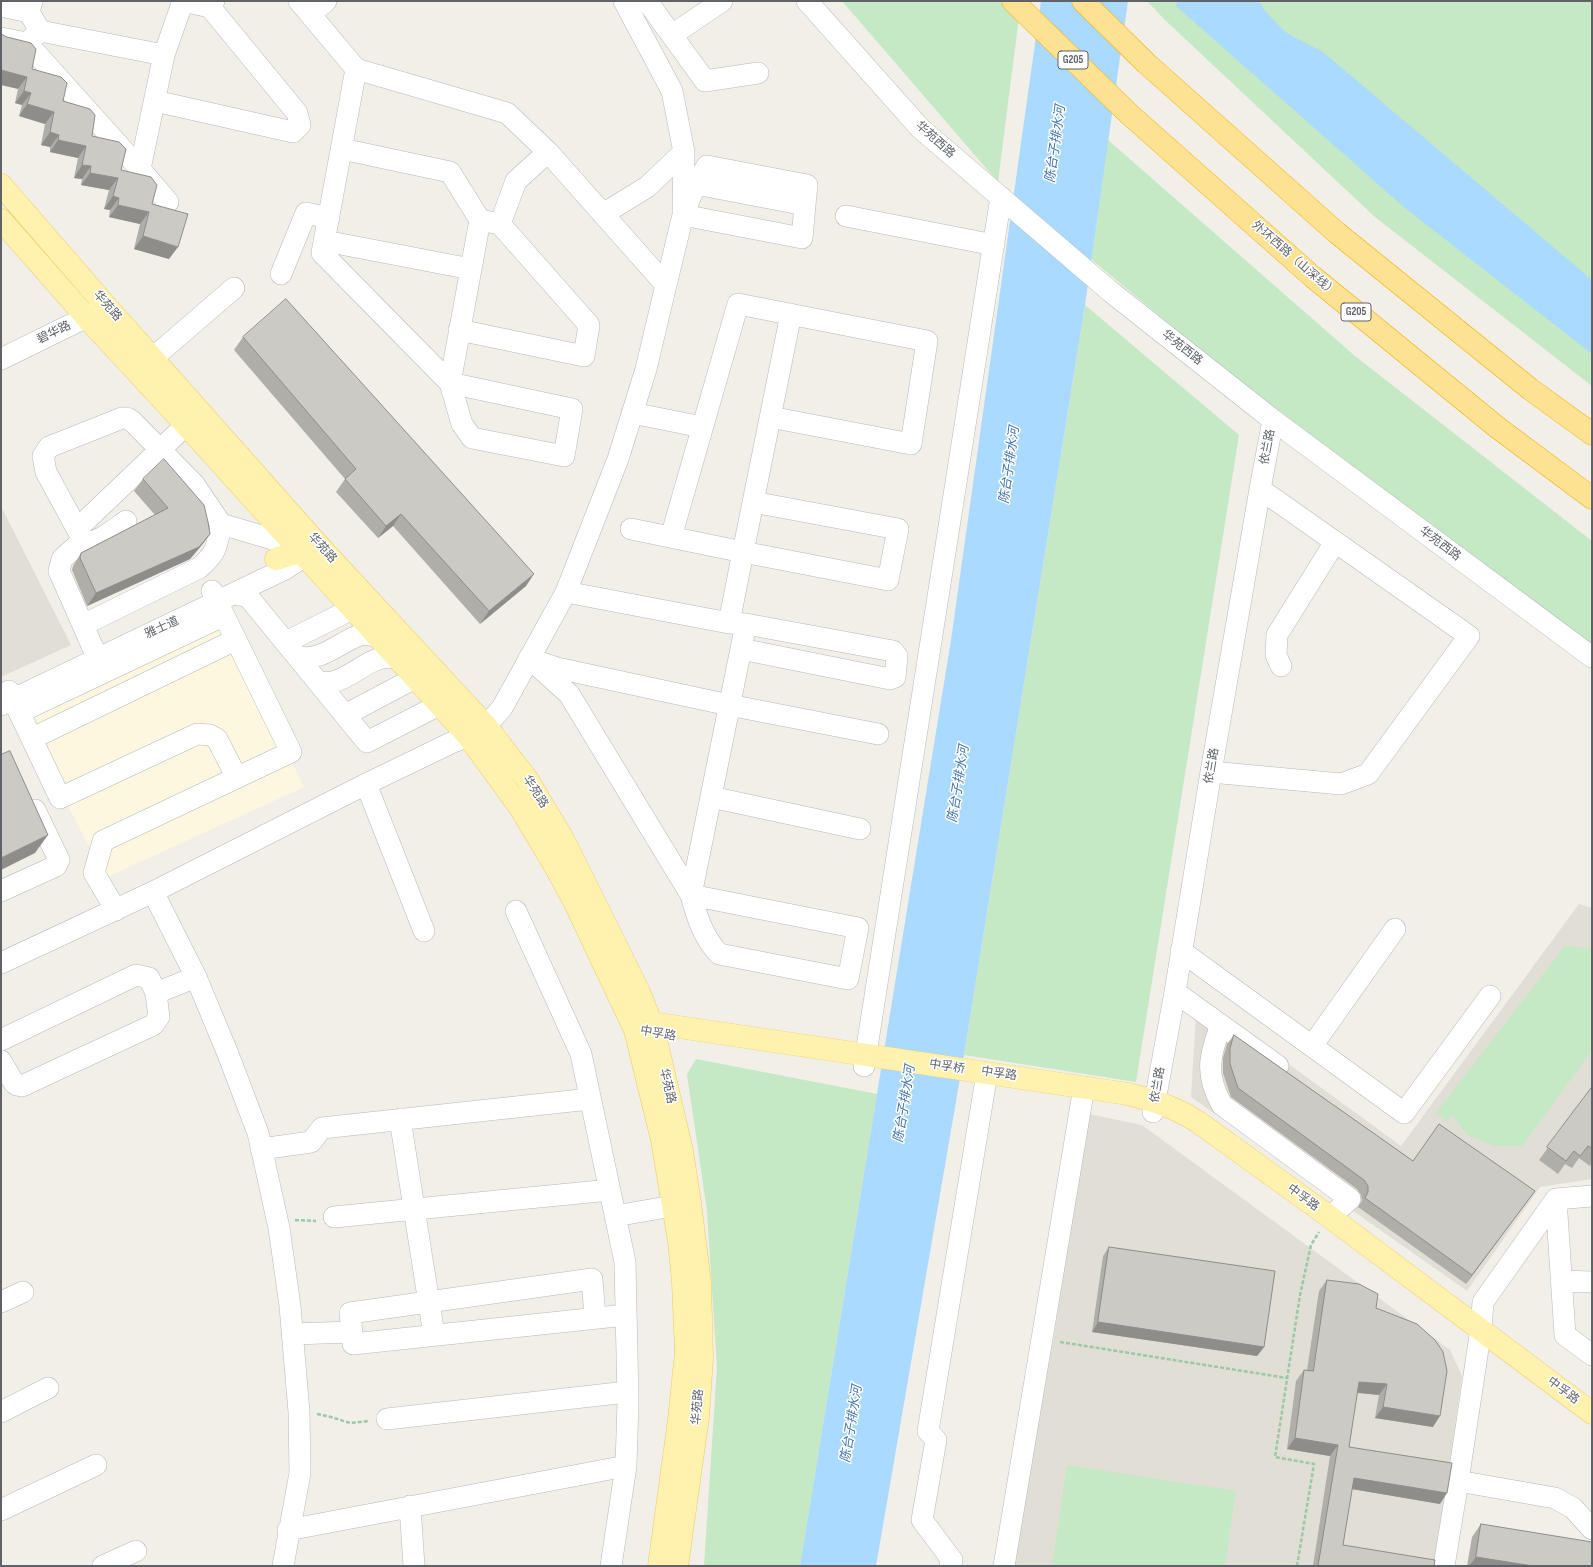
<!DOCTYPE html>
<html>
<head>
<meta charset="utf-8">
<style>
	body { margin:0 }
	#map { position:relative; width:1593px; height:1567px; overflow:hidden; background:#f1efe8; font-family:"Sofia Sans Condensed",sans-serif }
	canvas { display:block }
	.frame { position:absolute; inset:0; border:2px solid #5f6368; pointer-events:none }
</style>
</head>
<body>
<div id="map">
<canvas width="1593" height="1567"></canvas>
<div class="frame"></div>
</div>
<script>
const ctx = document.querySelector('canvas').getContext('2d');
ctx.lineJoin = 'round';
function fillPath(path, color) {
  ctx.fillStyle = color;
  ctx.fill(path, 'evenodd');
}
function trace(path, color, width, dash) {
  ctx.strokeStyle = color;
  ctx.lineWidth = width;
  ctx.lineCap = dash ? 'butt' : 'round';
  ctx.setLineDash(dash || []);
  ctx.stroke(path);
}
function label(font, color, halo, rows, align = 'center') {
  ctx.font = font + ' "Sofia Sans Condensed","Noto Sans SC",sans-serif';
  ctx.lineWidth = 3;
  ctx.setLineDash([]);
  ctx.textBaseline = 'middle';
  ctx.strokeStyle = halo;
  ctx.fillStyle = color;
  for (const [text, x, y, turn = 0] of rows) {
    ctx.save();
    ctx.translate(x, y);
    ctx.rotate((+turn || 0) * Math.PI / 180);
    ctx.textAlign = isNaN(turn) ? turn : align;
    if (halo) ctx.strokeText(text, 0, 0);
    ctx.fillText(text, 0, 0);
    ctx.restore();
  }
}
const commercial = new Path2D(`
	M221 617 304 787 105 878 21 714Z`);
const education = new Path2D(`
	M1 506 71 645 1 677Z
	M1579 904 1592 908V1179L1540 1187 1467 1291 1191 1097 1197 997 1401 1146Z
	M1089 1114 1142 1125 1450 1350 1462 1376 1435 1566H1012L1054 1335Z`);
const green = new Path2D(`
	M842 1H1021L998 182Z
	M1147 1H1592V386L1375 217 1165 20Z
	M1108 140 1355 356 1592 541V645L1351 466 1198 348 1091 259Z
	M1085 305 1239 435 1136 1082 964 1055Z
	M1565 946 1592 948V1050L1522 1146H1494L1467 1135 1452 1114 1448 1122 1436 1113Z
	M696 1059 877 1094 800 1566H704L717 1367 707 1211 687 1074Z
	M1067 1465 1236 1491 1225 1566H1052Z`);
const water = new Path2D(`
	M1041 1H1128L1085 305 964 1055 876 1566H800L951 640Z
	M1177 1H1259L1265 11 1285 32 1323 52 1592 280V354L1405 208 1176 6Z`);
const path = new Path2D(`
	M295 1220 316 1221
	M1060 1342 1287 1378
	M317 1414 331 1417 350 1423 369 1421
	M1297 1566 1314 1464 1275 1457 1300 1295 1311 1245 1319 1232`);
const minor = new Path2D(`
	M624 1 672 91 684 152 683 215 666 285
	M647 1 705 81 758 73
	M807 1 920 128 1111 292 1273 420 1592 657
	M1 6 29 12 32 1
	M311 14 326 1
	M40 31 164 55
	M672 35 722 1
	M1 38 27 43 40 31 29 12
	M27 43 140 169 168 202
	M356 69 322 253 450 383 572 409 564 456 472 438 462 424 450 383 480 220 500 224 516 181 548 152
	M155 101 293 132 300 125 297 113 210 7
	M342 149 450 172 480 220
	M140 169 164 55 183 1 210 7 214 1
	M696 184 805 205 802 238 683 215Z
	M696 184 707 166 807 185 805 205
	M603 214 647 187 684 152
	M846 216 994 245
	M325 241 471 269
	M281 274 306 213 329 218
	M459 330 584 356 589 325 500 224
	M1 359 101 310
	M139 370 234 288
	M632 413 702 427
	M753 502 898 529 888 580 743 552 791 314
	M126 521C116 528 94 547 83 540L46 472 43 456 49 447 122 418H127L132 421 194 484 221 524 296 546
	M77 529 186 425
	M631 529 743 552 729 623
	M671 537 738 304 927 341 911 444 770 417
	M83 540 62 559 59 571 93 648
	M234 594 245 596 250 599 367 742 439 705
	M83 625 199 568C217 553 217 546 221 524
	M286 642 352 609
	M741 649 890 679 895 677 897 656 893 651 746 624
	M297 656C319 664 341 641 360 635L368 634 377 637
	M529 658 569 694 691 895 746 624 729 623 566 592
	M536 661 557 668 729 705 878 734
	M1281 666 1276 655 1277 635 1335 542
	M317 681C346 691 370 648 398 659
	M9 691 60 798 197 734 210 735 217 739 237 778
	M1 705 285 569 316 549
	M20 712 223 616
	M345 715 415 678
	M33 738 235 640
	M1211 772 1341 784 1368 774 1469 636 1260 489
	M366 784 424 931
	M711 797 860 829
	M1 891 56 866 59 860 35 810
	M691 895 858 928 848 979 719 954C703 937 697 917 691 895Z
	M116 910 94 873 103 841 291 752 212 591
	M516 911 581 1054 625 1262 628 1401 626 1466 611 1566
	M1181 951 1404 1113 1490 996
	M1 963 153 892
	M1175 992 1278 1066
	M156 993 196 977
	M1221 1025C1209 1056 1205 1075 1222 1105L1350 1199 1330 1217
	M1 1040 136 975 149 978 156 993 159 1017 153 1025 22 1086 17 1085 14 1083 1 1061
	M1312 1046 1395 929
	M864 1066 1001 197
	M1153 1112 1175 992 1211 772 1260 489 1273 420
	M400 1119 434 1335
	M261 1149 311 1142 322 1128 590 1099
	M1592 1196 1556 1199 1483 1302 1481 1329 1458 1481 1555 1498 1573 1508 1592 1529
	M1556 1199 1565 1335 1592 1355
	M615 1216 690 1203
	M334 1217 610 1190
	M1561 1281 1592 1282
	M1 1302 23 1292
	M595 1317 592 1279 350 1313 353 1344 626 1315
	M293 1334 352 1332
	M1 1412 48 1388
	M387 1419 627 1392
	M410 1506 414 1566
	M1 1510 96 1465
	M288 1530 626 1466
	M103 1566 136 1551
	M283 1566 300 1473 299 1412 290 1306 279 1228 258 1133 228 1054 196 977 153 892 366 784 451 743 468 736 486 726 502 708 566 592 618 459 646 369 666 285 548 152 507 113 356 69 299 1
	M950 1566 952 1560 922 1520 936 1440 928 1431 987 1073
	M1004 1566 1084 1087
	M1444 1566 1458 1481`);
const major = new Path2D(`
	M1 185 107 307 320 547 486 726 527 779 563 839 639 992 653 1027 682 1151 690 1203 700 1283 702 1358 698 1417 677 1566
	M1 220 87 318 186 425 468 736 521 809 555 866 575 903 635 1030 662 1140 679 1241 683 1282 686 1352 679 1420 659 1566
	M276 559C288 555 301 551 313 554
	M639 1028 652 1023 1128 1094C1156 1101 1174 1107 1198 1122L1330 1217 1592 1413`);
const highway = new Path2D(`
	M1013 1 1129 114 1313 277 1498 428 1592 498
	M1083 1 1146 63 1337 233 1530 389 1592 434`);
const wall = new Path2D(`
	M32 69 63 101 121 170 152 204 169 259 134 249 140 224 109 217 110 210 104 209 109 190 81 185 82 179 74 178 78 158 50 152V147L41 145 45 124 19 116 22 105 15 103 18 89Z
	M243 337 526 586 480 624 393 526 378 538 336 492 345 479 234 350Z
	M143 479 210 534 201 546 190 559 87 606 72 570 73 566 81 553 155 515 134 491Z
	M1234 1035 1413 1161 1535 1191 1466 1284 1358 1207 1362 1201 1361 1195 1357 1189 1231 1097 1223 1073V1058L1227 1044Z
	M1592 1087V1162L1590 1166 1579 1158 1572 1168 1565 1164 1558 1174 1539 1160Z
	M1109 1247 1264 1347 1257 1356 1092 1332 1103 1256Z
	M1327 1280 1376 1308 1433 1427 1375 1418 1379 1395 1357 1393 1349 1447 1440 1504 1352 1489 1343 1545 1434 1566H1313L1330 1456 1287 1449 1296 1381 1304 1370H1307L1319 1291Z
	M1481 1524 1592 1566H1467L1472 1537Z`);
const shadedWall = new Path2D(`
	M1 70 27 77 18 89 1 85Z
	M24 91 31 93 22 105 15 103Z
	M27 104 54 112 45 124 19 116Z
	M50 132 59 135 50 147 41 145Z
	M58 140 86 146 78 158 50 152Z
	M82 165 91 166 82 179 74 178Z
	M90 173 118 178 109 190 81 185Z
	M113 196 119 198 110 210 104 209Z
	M118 205 149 212 140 224 109 217Z
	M143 236 178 247 169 259 134 249Z
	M401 514 393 526 378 538 386 526Z
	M210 534 201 546 190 559 87 606 96 593Z
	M534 574 526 586 480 624 489 611Z
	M48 835 35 853 1 870V858Z
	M1535 1191 1528 1200 1466 1284 1472 1275Z
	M1098 1322 1264 1347 1257 1356 1092 1332Z
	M1359 1382 1387 1384 1379 1395 1352 1392Z
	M1383 1407 1440 1416 1433 1427 1375 1418Z
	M1295 1438 1338 1445 1330 1456 1287 1449Z
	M1354 1478 1447 1493 1440 1504 1346 1488Z
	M1476 1557 1533 1566H1469Z`);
const building = new Path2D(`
	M1 34 7 37 31 43 36 49 32 69 61 77 67 83 63 101 90 109 95 115 92 136 119 142 126 149 121 170 151 177 157 185 152 204 188 214 178 247 143 236 149 212 118 205 119 198 113 196 118 178 90 173 91 166 82 165 86 146 58 140 59 135 50 132 54 112 27 104 31 93 24 91 27 77 1 70Z
	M286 299 534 574 489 611 401 514 386 526 345 479 356 469 243 337Z
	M164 459 204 505 208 522 210 534 199 547 96 593 80 558 81 553 168 508 143 479Z
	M10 751 48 835 1 858V755Z
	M1234 1035 1413 1161 1439 1124 1535 1191 1472 1275 1365 1198 1368 1192V1186L1364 1180 1238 1088 1230 1064V1049Z
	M1592 1087V1148L1588 1146 1580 1156 1574 1151 1566 1161 1547 1147Z
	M1109 1247 1275 1271 1264 1347 1098 1322Z
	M1327 1280 1359 1284 1378 1294 1376 1308 1417 1324 1435 1340 1443 1352 1447 1371 1440 1416 1383 1407 1387 1384 1359 1382 1349 1447 1452 1463 1447 1493 1354 1478 1343 1545 1435 1560 1434 1566H1318L1338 1445 1295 1438 1304 1370 1313 1371Z
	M1481 1524 1592 1542V1566H1533L1476 1557Z`);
const shields = [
	[1073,60,30],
	[1356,312,30]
];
const shieldNames = [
	["G205",1073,60],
	["G205",1356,312]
];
const streetNames = [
	["华苑西路",935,140,42],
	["外环西路（山深线）",1294,259,41],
	["华苑路",107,306,49],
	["碧华路",54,333,-26],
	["华苑西路",1182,348,38],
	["依兰路",1268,447,-79],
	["华苑西路",1440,544,37],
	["华苑路",322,548,48],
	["雅士道",162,628,-25],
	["依兰路",1212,766,-80],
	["华苑路",535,792,57],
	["中孚路",658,1034,10],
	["中孚桥",947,1067,9],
	["中孚路",999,1074,8],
	["依兰路",1158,1085,-80],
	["华苑路",667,1086,77],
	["中孚路",1303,1198,36],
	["中孚路",1563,1391,37],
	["华苑路",698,1407,-85]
];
const waterNames = [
	["陈台子排水河",1056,144,-82],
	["陈台子排水河",1010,465,-82],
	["陈台子排水河",959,784,-81],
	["陈台子排水河",905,1104,-81],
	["陈台子排水河",852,1424,-81]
];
fillPath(commercial, '#fef7e0');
fillPath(education, '#e1ded6');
fillPath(green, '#c5e8c5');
fillPath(water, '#aadaff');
trace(minor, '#b5b8bc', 22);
trace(major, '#f2c960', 23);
trace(highway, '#f9ab00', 23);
trace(path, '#9cc7a9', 2.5, [4, 2]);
trace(minor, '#fff', 21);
trace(major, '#fff2af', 22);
trace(highway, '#fde293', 22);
fillPath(wall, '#afaea9');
fillPath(shadedWall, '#8f8d8a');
fillPath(building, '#cccac5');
trace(building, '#8f8d8a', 1);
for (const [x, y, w] of shields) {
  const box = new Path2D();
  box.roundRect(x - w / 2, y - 9, w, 18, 3);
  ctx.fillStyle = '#fff';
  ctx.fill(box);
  trace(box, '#5f6368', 1);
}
label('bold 11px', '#5f6368', null, shieldNames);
label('12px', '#5f6368', '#fff', streetNames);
label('italic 13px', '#4174aa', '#fff', waterNames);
</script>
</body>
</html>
